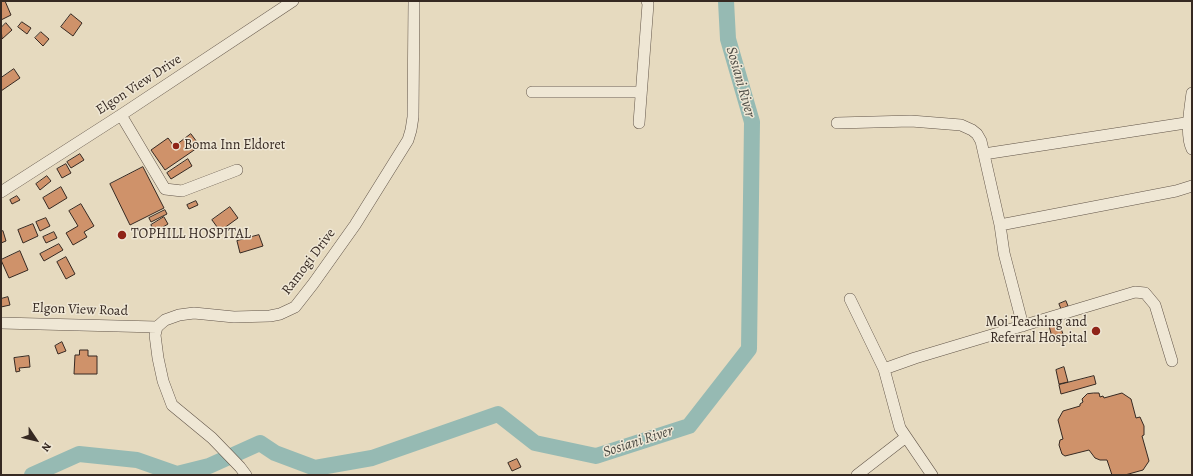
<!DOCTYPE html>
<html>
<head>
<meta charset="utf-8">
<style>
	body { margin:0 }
	#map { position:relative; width:1193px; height:476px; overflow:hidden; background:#e6dabf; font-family:Alegreya,serif }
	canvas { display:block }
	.frame { position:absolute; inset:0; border:2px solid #362922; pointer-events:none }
	.north { position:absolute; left:16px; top:420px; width:40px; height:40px; -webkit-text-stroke:3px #efe7d5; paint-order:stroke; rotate:125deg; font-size:11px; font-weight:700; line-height:16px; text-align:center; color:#362922 }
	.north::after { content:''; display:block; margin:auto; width:14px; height:18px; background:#362922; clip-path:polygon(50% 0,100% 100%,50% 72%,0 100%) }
</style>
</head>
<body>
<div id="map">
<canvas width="1193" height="476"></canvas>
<div class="frame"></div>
<div class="north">N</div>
</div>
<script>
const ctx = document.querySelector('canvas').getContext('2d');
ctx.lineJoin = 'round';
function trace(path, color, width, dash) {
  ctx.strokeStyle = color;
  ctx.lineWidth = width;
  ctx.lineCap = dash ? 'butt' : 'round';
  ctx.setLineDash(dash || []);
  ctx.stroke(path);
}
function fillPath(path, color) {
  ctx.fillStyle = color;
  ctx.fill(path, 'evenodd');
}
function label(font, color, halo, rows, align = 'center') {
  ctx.font = font + ' Alegreya,serif';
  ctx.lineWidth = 3;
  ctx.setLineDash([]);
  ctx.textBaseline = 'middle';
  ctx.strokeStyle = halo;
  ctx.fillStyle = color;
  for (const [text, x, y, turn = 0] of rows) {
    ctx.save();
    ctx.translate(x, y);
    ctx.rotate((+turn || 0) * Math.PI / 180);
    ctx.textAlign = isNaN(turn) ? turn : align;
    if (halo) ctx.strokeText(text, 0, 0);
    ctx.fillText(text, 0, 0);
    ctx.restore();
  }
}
const river = new Path2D(`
	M32 475 79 454 137 460 177 474 209 466 260 443 275 453 315 468 372 458 498 414 535 443 596 456 689 426 749 349 752 122 728 39 726 1`);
const building = new Path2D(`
	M1 1H5L11 15 1 20Z
	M71 14 82 23 73 36 61 27Z
	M22 22 31 28 27 34 18 27Z
	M6 23 12 30 2 39 1 28Z
	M41 32 49 39 43 46 35 38Z
	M14 69 20 78 1 91V78Z
	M191 134 200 146 165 170 151 150 168 138 174 146Z
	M80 154 84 160 71 168 67 162Z
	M188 159 192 166 171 179 167 173Z
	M66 164 71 173 62 178 57 169Z
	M143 167 164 208 130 225 110 184Z
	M47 176 51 181 40 190 36 184Z
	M61 187 67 198 49 209 43 198Z
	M17 196 20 200 12 204 10 200Z
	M196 201 198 205 189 209 187 205Z
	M81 204 94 226 84 232 87 237 73 245 66 233 78 226 69 211Z
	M230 207 238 218 220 231 212 220Z
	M165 210 167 214 151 222 149 218Z
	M164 217 168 224 155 232 151 225Z
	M46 218 50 226 40 231 36 222Z
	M33 224 38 236 23 243 18 230Z
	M3 231 6 241 1 243V232Z
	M54 232 57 238 46 243 43 237Z
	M259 235 263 246 240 253 237 241Z
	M59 244 63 250 44 261 40 254Z
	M20 251 28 270 9 278 1 260Z
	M66 257 75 274 66 279 57 262Z
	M8 297 10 305 1 307V299Z
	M1066 301 1068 306 1061 309 1059 304Z
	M1059 323 1063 334 1052 337 1049 326Z
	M62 342 66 351 58 354 55 346Z
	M80 350H88V356H97V374H74L75 355H79Z
	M29 356 30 367 19 368 20 371 16 372 14 358Z
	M1064 367 1068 382 1059 384 1056 370Z
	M1094 376 1096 384 1061 394 1059 385Z
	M1094 393H1099L1100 397 1103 396 1104 398 1122 393 1131 399 1136 418 1140 417 1144 426V435L1142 436 1149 461 1143 470 1125 475H1112L1107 460H1100L1095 458 1089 450 1065 456 1062 454 1059 445 1060 440 1063 439 1058 420 1063 411 1080 406V404L1083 402 1082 399 1087 394Z
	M517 459 521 467 512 471 508 463Z`);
const minor = new Path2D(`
	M532 92H641
	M1192 93C1190 108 1185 135 1192 149
	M121 115 165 189 182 191 237 170
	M639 123 648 4 647 1
	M837 123 911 121 961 125 972 130 977 134 981 141 1000 225
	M984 154 1192 122
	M1 192 121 115 293 1
	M850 299 884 369
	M1 323 157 327
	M1023 326 1004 253 1000 225 1176 191 1192 186
	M246 475 240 467 212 438 172 405 163 381 158 358 155 335 157 327 165 320 179 315 194 313 234 317 270 316 280 314 295 307 313 284 355 225 408 140 411 130 413 117 414 1
	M857 475 906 437
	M932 475 900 428 884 369 915 358 1135 292 1145 293 1155 305 1172 361`);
const markers = [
	[176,146,4,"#8f2418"],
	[122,235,5,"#8f2418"],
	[1096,331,5,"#8f2418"]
];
const streetNames = [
	["Elgon View Drive",139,85,-33],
	["Ramogi Drive",309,262,-53],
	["Elgon View Road",80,310,2]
];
const poiNames = [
	["Boma Inn Eldoret",184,146],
	["TOPHILL HOSPITAL",131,235],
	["Moi Teaching and",1087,323,"right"],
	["Referral Hospital",1087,339,"right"]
];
const waterNames = [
	["Sosiani River",740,82,74],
	["Sosiani River",638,442,-18]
];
trace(river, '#96bab3', 16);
fillPath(building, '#cf926a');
trace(building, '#362922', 1);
trace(minor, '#625549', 12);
trace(minor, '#efe7d5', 11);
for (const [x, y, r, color] of markers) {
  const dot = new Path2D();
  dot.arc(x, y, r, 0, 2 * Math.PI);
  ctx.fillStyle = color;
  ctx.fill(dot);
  trace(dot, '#efe7d5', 1.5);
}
label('14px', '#362922', '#efe7d5', streetNames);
label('14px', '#362922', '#efe7d5', poiNames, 'left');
label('italic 15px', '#4e4d46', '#efe7d5', waterNames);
</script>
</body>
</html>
